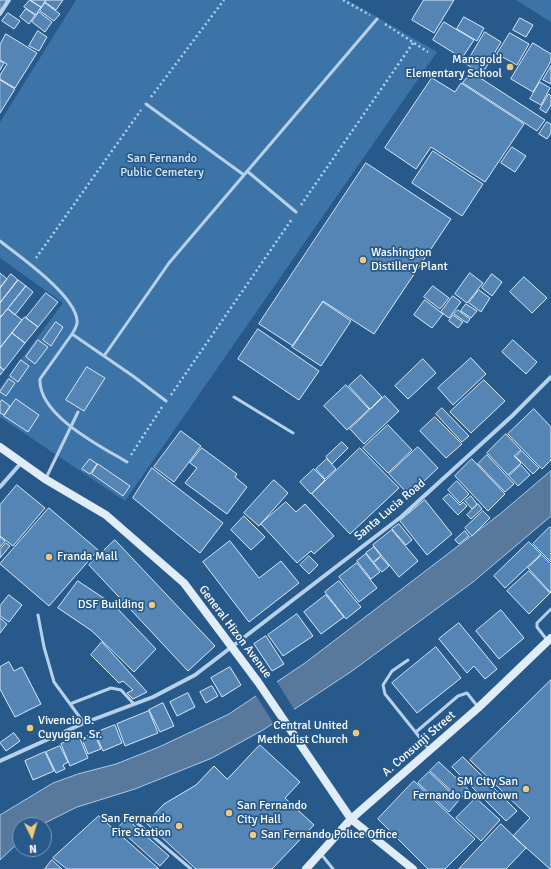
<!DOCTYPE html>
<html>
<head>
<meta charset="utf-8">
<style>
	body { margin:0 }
	#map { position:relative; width:551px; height:869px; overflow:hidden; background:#27598b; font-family:Signika,sans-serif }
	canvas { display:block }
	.north { position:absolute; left:12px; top:817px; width:40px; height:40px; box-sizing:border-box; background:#27598b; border:1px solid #7d9bb9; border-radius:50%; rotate:175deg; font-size:11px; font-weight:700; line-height:16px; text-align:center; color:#fff }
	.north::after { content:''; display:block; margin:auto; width:14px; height:18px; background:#f2c87b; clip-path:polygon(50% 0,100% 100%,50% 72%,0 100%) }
</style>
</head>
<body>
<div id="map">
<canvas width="551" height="869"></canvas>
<div class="north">N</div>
</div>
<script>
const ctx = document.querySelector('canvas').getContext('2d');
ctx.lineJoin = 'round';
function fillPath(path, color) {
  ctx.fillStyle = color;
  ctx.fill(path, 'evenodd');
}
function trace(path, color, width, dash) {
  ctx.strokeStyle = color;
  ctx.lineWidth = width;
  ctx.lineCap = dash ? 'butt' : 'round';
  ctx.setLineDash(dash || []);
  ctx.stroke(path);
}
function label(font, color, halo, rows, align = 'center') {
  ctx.font = font + ' Signika,sans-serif';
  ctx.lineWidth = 3.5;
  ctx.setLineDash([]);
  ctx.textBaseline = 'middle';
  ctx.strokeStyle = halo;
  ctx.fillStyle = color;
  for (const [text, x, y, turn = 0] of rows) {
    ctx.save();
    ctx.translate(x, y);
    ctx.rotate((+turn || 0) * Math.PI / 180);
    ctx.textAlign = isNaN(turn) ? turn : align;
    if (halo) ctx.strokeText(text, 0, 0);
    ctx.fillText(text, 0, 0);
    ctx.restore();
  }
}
const green = new Path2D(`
	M76 0H348L437 52 125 501 0 417V388L63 303 0 258V122Z
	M516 0H551V22Z`);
const water = new Path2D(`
	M551 471V516L473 582 352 671 263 730 212 758 135 789 77 807 41 825H20V841L0 860V815L53 783 78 774 116 764 159 747 229 714 305 663 500 514Z`);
const pier = new Path2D(`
	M276 680 295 711 274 724 255 694Z`);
const building = new Path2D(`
	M0 0H7L0 11Z
	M30 0H46L41 7Z
	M30 0 41 7 36 15 24 7Z
	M46 0H63L56 10 45 2Z
	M424 0H454L434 33 412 20Z
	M45 3 60 14 54 21 40 11Z
	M26 9 35 15 29 24 20 17Z
	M39 12 52 22 45 32 32 22Z
	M8 13 20 21 14 29 2 21Z
	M464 17 484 28 477 41 457 29Z
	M520 18 533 25 526 37 513 30Z
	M444 22 474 40 462 58 433 40Z
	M38 31 47 37 39 51 29 46Z
	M485 32 501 42 482 74 466 64Z
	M510 33 529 44 517 65 497 54Z
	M6 34 37 53 15 88 0 79V75L7 64 0 60V45Z
	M533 43 551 54V61L533 92 511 79Z
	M0 61 4 63 0 70Z
	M551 66V84L543 80Z
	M471 72 545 120 537 131 463 83Z
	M432 78 455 92 461 83 524 124 485 182 431 147 416 169 385 148Z
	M0 80 15 89 0 113Z
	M540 82 550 88 541 105 530 99Z
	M549 94 551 96V105L546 113 540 109Z
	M547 122 551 124V133L547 139 539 134Z
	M512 147 526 156 515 172 501 163Z
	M433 151 483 184 462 216 412 183Z
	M366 163 451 219 374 334 323 301 293 346 259 324Z
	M0 273 7 279 0 288Z
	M470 273 483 283 467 303 455 294Z
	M11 274 18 280 0 303V288Z
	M492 274 502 282 492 296 482 288Z
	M524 277 547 298 532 313 510 292Z
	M18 280 26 286 0 318V303Z
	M26 286 33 292 15 315 8 309Z
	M433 286 449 298 440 309 424 297Z
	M479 290 490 298 481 312 469 303Z
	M46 293 58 302 38 327 26 318Z
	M453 296 461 302 449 318 441 312Z
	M425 300 443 314 432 328 414 315Z
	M323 302 351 321 321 366 292 347Z
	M466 304 477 311 471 318 461 311Z
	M8 309 22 320 0 348V318Z
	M458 310 470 319 467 323 454 314Z
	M453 315 463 322 458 328 449 321Z
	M25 317 38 327 25 343 12 333Z
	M56 322 63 327 51 346 43 340Z
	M258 329 319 371 299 400 238 359Z
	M12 333 25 343 4 370 0 367V348Z
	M38 340 48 347 35 364 26 357Z
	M513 340 537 362 526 374 502 352Z
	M471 358 486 374 453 405 438 388Z
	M423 359 436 373 408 399 395 386Z
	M21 360 29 366 18 382 10 376Z
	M0 367 4 370 0 375Z
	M87 367 105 378 84 411 66 400Z
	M361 375 382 397 370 409 349 386Z
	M9 379 15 383 6 396 0 392Z
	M484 380 505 401 471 433 450 412Z
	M346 385 369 409 347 430 324 406Z
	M385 396 399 411 364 444 350 429Z
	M16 399 39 415 28 432 4 416Z
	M2 400 10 406 4 415 0 413V403Z
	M442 408 469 436 462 442 436 414Z
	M534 409 551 427V460L542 469 508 434Z
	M435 417 462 444 446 458 420 431Z
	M388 425 412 450 388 473 363 448Z
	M181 431 201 446 174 482 154 467Z
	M506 434 521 450 514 456 521 463 508 475 487 453Z
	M342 442 348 448 332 464 326 457Z
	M418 447 438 468 409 495 389 474Z
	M202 448 237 474 235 477 247 487 227 514 185 483 197 468 190 463Z
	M360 448 399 488 350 534 312 494Z
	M522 451 539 468 533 474 516 457Z
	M487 455 514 484 505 492 478 464Z
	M90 459 97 464 90 474 82 469Z
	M327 459 336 469 325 479 316 469Z
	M472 459 505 494 488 511 455 476Z
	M98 464 130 486 123 496 92 474Z
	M521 465 530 475 518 486 509 476Z
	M152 468 223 523 200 553 133 498Z
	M314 469 325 480 311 494 300 482Z
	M274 480 288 493 259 526 244 513Z
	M457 481 469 494 460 503 448 490Z
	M17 485 45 508 13 546 0 536V505Z
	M449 494 460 505 463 502 467 506 458 515 443 499Z
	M471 496 477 504 472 509 465 501Z
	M425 500 452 534 427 555 400 521Z
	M286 502 296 512 305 504 334 536 314 554 311 551 297 563 261 524Z
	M478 504 482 509 471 519 467 515Z
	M49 508 98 550 49 606 0 564Z
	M483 511 490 518 472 536 465 528Z
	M244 516 265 537 251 550 231 530Z
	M399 524 412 540 406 545 392 529Z
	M550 527 551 528V562L533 544Z
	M392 530 418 561 399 577 373 545Z
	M465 531 469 536 459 544 455 540Z
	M0 537 5 541 0 547Z
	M115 540 215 646 188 671 89 565Z
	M230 541 259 578 281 561 299 583 249 622 203 562Z
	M529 542 541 554 505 588 494 576Z
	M6 543 10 546 0 558V550Z
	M374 547 381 556 373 562 366 553Z
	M366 554 380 572 371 579 357 561Z
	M542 555 551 564V593L528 568Z
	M309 556 318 565 309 574 300 565Z
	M381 557 389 566 382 572 374 563Z
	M357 563 377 588 359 602 339 577Z
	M529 571 550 593 529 614 507 591Z
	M78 581 114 605 156 649 134 672 92 631 58 608Z
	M339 581 361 607 346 619 325 592Z
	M9 595 22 605 9 622 0 616V606Z
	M326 595 344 617 321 634 304 612Z
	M501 610 524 638 499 659 476 631Z
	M297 614 313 636 283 656 268 635Z
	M0 618 7 624 0 633Z
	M459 623 497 669 485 679 474 666 467 673 439 639Z
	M266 636 284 664 272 671 254 644Z
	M102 642 147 692 133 699 127 693 133 690 123 681 119 683 91 655Z
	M436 647 461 678 417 713 392 683Z
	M9 662 14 671 22 667 41 704 15 717 0 689V667Z
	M230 667 241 685 222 697 211 678Z
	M551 680V869H550L513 836 530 818 470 760Z
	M212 686 218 696 206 703 200 692Z
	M188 693 195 707 177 716 170 702Z
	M163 703 174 726 160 732 149 710Z
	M149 711 158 733 125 746 117 724Z
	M115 725 122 743 103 751 95 733Z
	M14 733 20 741 6 751 0 743Z
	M94 733 101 749 88 754 82 739Z
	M79 736 88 758 70 766 61 744Z
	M260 745 300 782 285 798 314 825 272 869H196L146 823 164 804 196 785 214 766 227 779Z
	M60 746 68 762 63 765 65 769 56 773 46 752Z
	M45 752 54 771 33 780 25 761Z
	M463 757 517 811 506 821 452 767Z
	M439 762 469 790 460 799 430 771Z
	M429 772 459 800 449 812 418 783Z
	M414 781 475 839 445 869H428L378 819Z
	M476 798 500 820 481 841 456 818Z
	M99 816 159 869H67L53 858Z
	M127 819 169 856 160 866 118 828Z
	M501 824 526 848 506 869H459Z
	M52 860 62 869H45Z`);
const path = new Path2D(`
	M343 0 370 15
	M385 24 428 52
	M151 97 224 0
	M301 205 413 43
	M36 258 141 110
	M171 395 292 219
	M131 455 162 407`);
const service = new Path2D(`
	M146 104 244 175
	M247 171 296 212
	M0 241C20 257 74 294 77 320 78 325 75 329 72 334L133 376 166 401
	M72 334 40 379C38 415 100 446 127 462
	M104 356 169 263 377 19
	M234 397 293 433
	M46 478 78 412
	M38 615 44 647 54 682 84 723
	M547 640 537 627V623L551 609
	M408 660 392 671 383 685 385 694 429 749
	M70 704 111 688 121 690 134 704
	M416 732 458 696 467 693 478 707
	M130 817 191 869
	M321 854 333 869`);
const minor = new Path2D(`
	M0 14 9 0
	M0 487 21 463
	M0 761 84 723 153 697 195 675 401 517 512 416 551 377`);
const secondary = new Path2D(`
	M0 447 45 479 106 515 184 583 258 682 351 819 413 869
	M306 869 351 819 478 708 551 638`);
const markers = [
	[510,67,4,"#f2c87b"],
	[363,260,4,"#f2c87b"],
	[49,557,4,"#f2c87b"],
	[152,605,4,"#f2c87b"],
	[30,728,4,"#f2c87b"],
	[356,733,4,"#f2c87b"],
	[526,789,4,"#f2c87b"],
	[229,813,4,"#f2c87b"],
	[179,826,4,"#f2c87b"],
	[253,835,4,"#f2c87b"]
];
const poiNames = [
	["Mansgold",502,60],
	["Elementary School",502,74],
	["Washington",371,253,"left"],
	["Distillery Plant",371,267,"left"],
	["Franda Mall",57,557,"left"],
	["DSF Building",144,605],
	["Vivencio B.",38,721,"left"],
	["Cuyugan, Sr.",38,735,"left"],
	["Central United",348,726],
	["Methodist Church",348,740],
	["SM City San",518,782],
	["Fernando Downtown",518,796],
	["San Fernando",237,806,"left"],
	["City Hall",237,820,"left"],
	["San Fernando",171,819],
	["Fire Station",171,833],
	["San Fernando Police Office",261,835,"left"]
];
const parkNames = [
	["San Fernando",162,159],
	["Public Cemetery",162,173]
];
const streetNames = [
	["Santa Lucia Road",390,510,-40],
	["General Hizon Avenue",235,632,53],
	["A. Consunji Street",419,744,-41]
];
fillPath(green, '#3c74a8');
fillPath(water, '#58799c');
trace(water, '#aaccea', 1);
fillPath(pier, '#27598b');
fillPath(building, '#5485b4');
trace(building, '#dae9f8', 1);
trace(path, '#b6d1ea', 2.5, [2, 3]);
trace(service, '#b6d1ea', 3);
trace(minor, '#b6d1ea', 4);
trace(secondary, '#e0ecf8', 8);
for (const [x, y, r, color] of markers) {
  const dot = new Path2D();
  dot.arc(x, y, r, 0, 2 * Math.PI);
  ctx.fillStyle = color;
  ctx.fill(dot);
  trace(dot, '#27598b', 1.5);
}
label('12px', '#fff', '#27598b', poiNames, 'right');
label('12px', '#dae9f8', '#27598b', parkNames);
label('12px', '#fff', '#27598b', streetNames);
</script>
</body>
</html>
